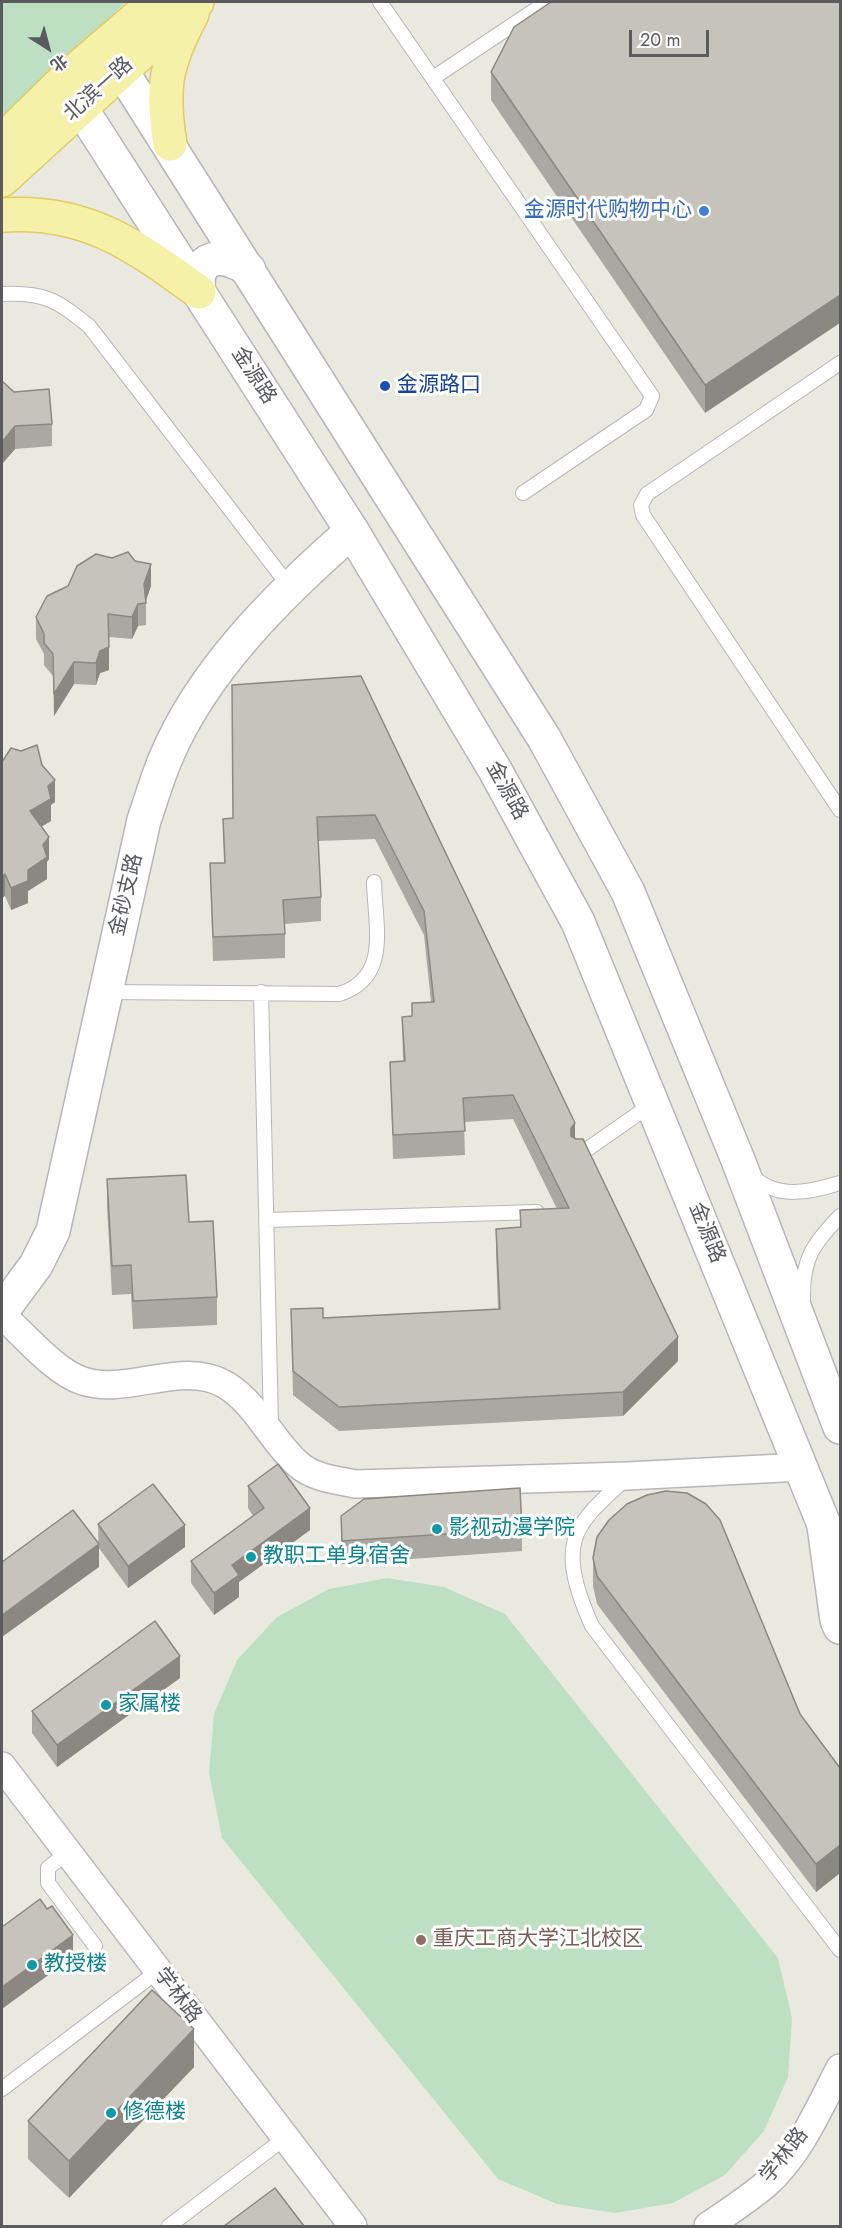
<!DOCTYPE html>
<html>
<head>
<meta charset="utf-8">
<style>
	body { margin:0 }
	#map { position:relative; width:842px; height:2228px; overflow:hidden; background:#eae9e0; font-family:Jost,"Noto Sans SC",sans-serif }
	canvas { display:block }
	.frame { position:absolute; inset:0; border:3px solid #595b5f; pointer-events:none }
	.north { position:absolute; left:18px; top:18px; width:60px; height:60px; -webkit-text-stroke:4px #fff; paint-order:stroke; rotate:144deg; font-size:16px; font-weight:700; line-height:24px; text-align:center; color:#595b5f }
	.north::after { content:''; display:block; margin:auto; width:21px; height:27px; background:#595b5f; clip-path:polygon(50% 0,100% 100%,50% 72%,0 100%) }
	.scale { position:absolute; left:629px; top:30px; width:80px; height:27px; box-sizing:border-box; border:3px solid #595b5f; border-top:0; padding-left:8px; font-size:18px; line-height:21px; white-space:nowrap; color:#595b5f; -webkit-text-stroke:4px #fff; paint-order:stroke }
</style>
</head>
<body>
<div id="map">
<canvas width="842" height="2228"></canvas>
<div class="frame"></div>
<div class="north">北</div>
<div class="scale">20 m</div>
</div>
<script>
const ctx = document.querySelector('canvas').getContext('2d');
ctx.lineJoin = 'round';
function fillPath(path, color) {
  ctx.fillStyle = color;
  ctx.fill(path, 'evenodd');
}
function trace(path, color, width, dash) {
  ctx.strokeStyle = color;
  ctx.lineWidth = width;
  ctx.lineCap = dash ? 'butt' : 'round';
  ctx.setLineDash(dash || []);
  ctx.stroke(path);
}
function label(font, color, halo, rows, align = 'center') {
  ctx.font = font + ' Jost,"Noto Sans SC",sans-serif';
  ctx.lineWidth = 6;
  ctx.setLineDash([]);
  ctx.textBaseline = 'middle';
  ctx.strokeStyle = halo;
  ctx.fillStyle = color;
  for (const [text, x, y, turn = 0] of rows) {
    ctx.save();
    ctx.translate(x, y);
    ctx.rotate((+turn || 0) * Math.PI / 180);
    ctx.textAlign = isNaN(turn) ? turn : align;
    if (halo) ctx.strokeText(text, 0, 0);
    ctx.fillText(text, 0, 0);
    ctx.restore();
  }
}
const green = new Path2D(`
	M2 2H126L2 119Z
	M387 1578 444 1587 505 1614 778 1958 792 2018 788 2077 764 2131 725 2175 673 2203 615 2213 557 2204 498 2179 222 1838 209 1773 214 1714 237 1660 277 1617 329 1589Z`);
const service = new Path2D(`
	M380 2 652 396 646 410 523 493
	M433 78 547 2
	M2 294C45 292 56 300 89 326L289 586
	M840 363 647 494 641 505 643 515 840 810
	M107 992 339 994C391 978 375 926 374 882
	M261 992 271 1425
	M579 1155 652 1104
	M753 1176C776 1200 811 1192 840 1183
	M266 1220 537 1212
	M803 1299C802 1259 813 1244 840 1216
	M626 1478C609 1495 582 1515 575 1539 567 1567 581 1601 592 1626L840 1950
	M68 1852 48 1868V1883L95 1946
	M2 2089 158 1971
	M169 2226 285 2138`);
const minor = new Path2D(`
	M2 1315C23 1334 56 1373 83 1381 128 1396 183 1359 226 1385 258 1405 272 1442 299 1465 314 1478 337 1480 355 1484L627 1476 802 1467
	M2 1766 353 2226
	M708 2226C727 2213 747 2200 765 2185 800 2154 819 2108 840 2068`);
const tertiary = new Path2D(`
	M2 1311 36 1265 53 1231 144 820C151 800 157 779 165 760 202 670 280 594 352 531
	M824 1526 837 1620 840 1627`);
const secondary = new Path2D(`
	M107 48 544 738 628 892 738 1160 840 1427
	M66 85 352 531 495 770 578 922 823 1522 840 1557
	M199 292C193 254 224 251 249 270`);
const primary = new Path2D(`
	M2 141 63 81 155 2
	M170 144C161 88 165 65 192 14
	M2 180 197 2
	M2 215C86 209 134 245 199 292`);
const wall = new Path2D(`
	M840 2 705 413 491 100V72Z
	M2 381 52 424V446L15 449 2 464V482Z
	M112 558 151 586 146 600V625L138 626 132 639 109 637V670L100 673 96 685 74 684 54 716 53 676 44 665V654L36 639V617L68 586Z
	M361 676 678 1361 623 1416 339 1431 293 1395 291 1309 323 1318 498 1309 496 1253V1229L520 1227V1210L557 1209 513 1119 464 1122 465 1155 393 1159 390 1062 403 1061 402 1017 412 1016V1003L431 1002 424 935 375 839 318 841 321 897V921L285 924V958L213 961 210 863H224L223 819 233 818Z
	M2 762 42 765 55 802 51 805V821L41 827 49 859 47 862V879L28 891V903L11 910 5 896Z
	M107 1179 189 1222 217 1297V1325L133 1329 131 1294 112 1295 107 1207Z
	M248 1486 310 1530 239 1582V1597L214 1615 191 1583V1561L253 1516 248 1508Z
	M341 1516 522 1529V1551L342 1564Z
	M98 1524 185 1547 128 1588 99 1548V1567Z
	M593 1558 800 1714 840 1768V1873L816 1892 597 1604 593 1586Z
	M180 1678 57 1767 32 1733V1711Z
	M194 2067 69 2198 28 2159V2121Z`);
const shadedWall = new Path2D(`
	M840 295V323L705 413V385Z
	M15 426V449L2 464V442Z
	M151 564V586L145 603 144 584Z
	M138 604V626L132 639V617Z
	M109 647V670L100 673 96 685V663L100 651Z
	M74 662V684L54 716V694Z
	M55 780V802L51 805V821L30 833V811L48 786Z
	M49 837V859L47 862V879L28 891V903L11 910V888L28 870 43 845Z
	M5 874V896L2 898V876Z
	M575 1123V1147L571 1152V1128Z
	M678 1337V1361L623 1416V1392Z
	M310 1508V1530L239 1582V1597L214 1615V1593L232 1565Z
	M185 1525V1547L128 1588V1566Z
	M99 1544V1567L2 1637V1615Z
	M180 1656V1678L57 1767V1745Z
	M840 1845V1873L816 1892V1864Z
	M73 1935V1957L2 2009V1987Z
	M194 2029V2067L69 2198V2161Z`);
const building = new Path2D(`
	M551 2H840V295L705 385 491 72 514 27Z
	M2 381 14 392 49 389 52 424 15 426 2 442Z
	M128 552 135 561 151 564 144 584 146 603 138 604 132 617 108 614 109 647 100 651 96 663 74 662 54 694 53 654 44 643V634L36 617 47 596 68 586 77 566 96 554 112 558Z
	M361 676 575 1123 571 1128V1136L576 1139H583L678 1337 623 1392 339 1407 293 1371 291 1309 323 1308V1318L500 1309 496 1229 521 1227 520 1210 569 1208 513 1095 463 1098 465 1131 393 1135 390 1062 405 1061 402 1017 412 1016V1003L434 1002 424 911 375 815 317 817 321 897 283 900 285 934 213 937 210 863H225L223 819 233 818 232 685Z
	M37 745 42 765 55 780 48 786 51 799 30 811 49 837 43 845 47 857 28 870V881L11 888 5 874 2 876V762L11 748 21 751Z
	M186 1175 189 1222 213 1221 217 1297 133 1301 131 1265 112 1266 107 1179Z
	M278 1464 310 1508 232 1565 239 1575 214 1593 191 1561 264 1508 248 1486Z
	M153 1484 185 1525 128 1566 98 1524Z
	M520 1488 522 1529 342 1541 341 1516 364 1499Z
	M666 1491 687 1493 706 1504 720 1520 800 1714 840 1768V1845L816 1864 597 1576 593 1558 597 1537 609 1520 627 1504 647 1495Z
	M73 1510 99 1544 2 1615V1562Z
	M155 1621 180 1656 57 1745 32 1711Z
	M40 1899 47 1909 52 1906 73 1935 2 1987V1927Z
	M152 1990 194 2029 69 2161 28 2121Z
	M275 2188 304 2226H224Z`);
const markers = [
	[704,211,6,"#3f7fe0"],
	[385,386,6,"#1a4fb4"],
	[437,1529,6,"#0f9aa8"],
	[251,1557,6,"#0f9aa8"],
	[106,1705,6,"#0f9aa8"],
	[421,1940,6,"#8d6e63"],
	[32,1965,6,"#0f9aa8"],
	[111,2113,6,"#0f9aa8"]
];
const streetNames = [
	["北滨一路",99,90,-42],
	["金源路",253,376,57],
	["金源路",506,791,61],
	["金砂支路",127,895,-77],
	["金源路",706,1233,68],
	["学林路",177,1996,53],
	["学林路",785,2156,-52]
];
const shopNames = [
	["金源时代购物中心",692,211]
];
const transitNames = [
	["金源路口",397,386]
];
const cultureNames = [
	["影视动漫学院",449,1529],
	["教职工单身宿舍",263,1557],
	["家属楼",118,1705],
	["教授楼",44,1965],
	["修德楼",123,2113]
];
const educationNames = [
	["重庆工商大学江北校区",433,1940]
];
fillPath(green, '#bee0c2');
trace(service, '#b6b7bc', 16);
trace(minor, '#b6b7bc', 30);
trace(tertiary, '#b6b7bc', 36);
trace(secondary, '#b4b6bb', 36);
trace(primary, '#e2cb62', 36);
trace(service, '#fff', 14);
trace(minor, '#fff', 27);
trace(tertiary, '#fff', 33);
trace(secondary, '#fff', 33);
trace(primary, '#f6f1a9', 33);
fillPath(wall, '#aaa8a3');
fillPath(shadedWall, '#8b8884');
fillPath(building, '#c6c3bd');
trace(building, '#8b8884', 1.5);
for (const [x, y, r, color] of markers) {
  const dot = new Path2D();
  dot.arc(x, y, r, 0, 2 * Math.PI);
  ctx.fillStyle = color;
  ctx.fill(dot);
  trace(dot, '#fff', 2);
}
label('21px', '#595b5f', '#fff', streetNames);
label('21px', '#366cbe', '#fff', shopNames, 'right');
label('21px', '#164399', '#fff', transitNames, 'left');
label('21px', '#0d838f', '#fff', cultureNames, 'left');
label('21px', '#785e54', '#fff', educationNames, 'left');
</script>
</body>
</html>
